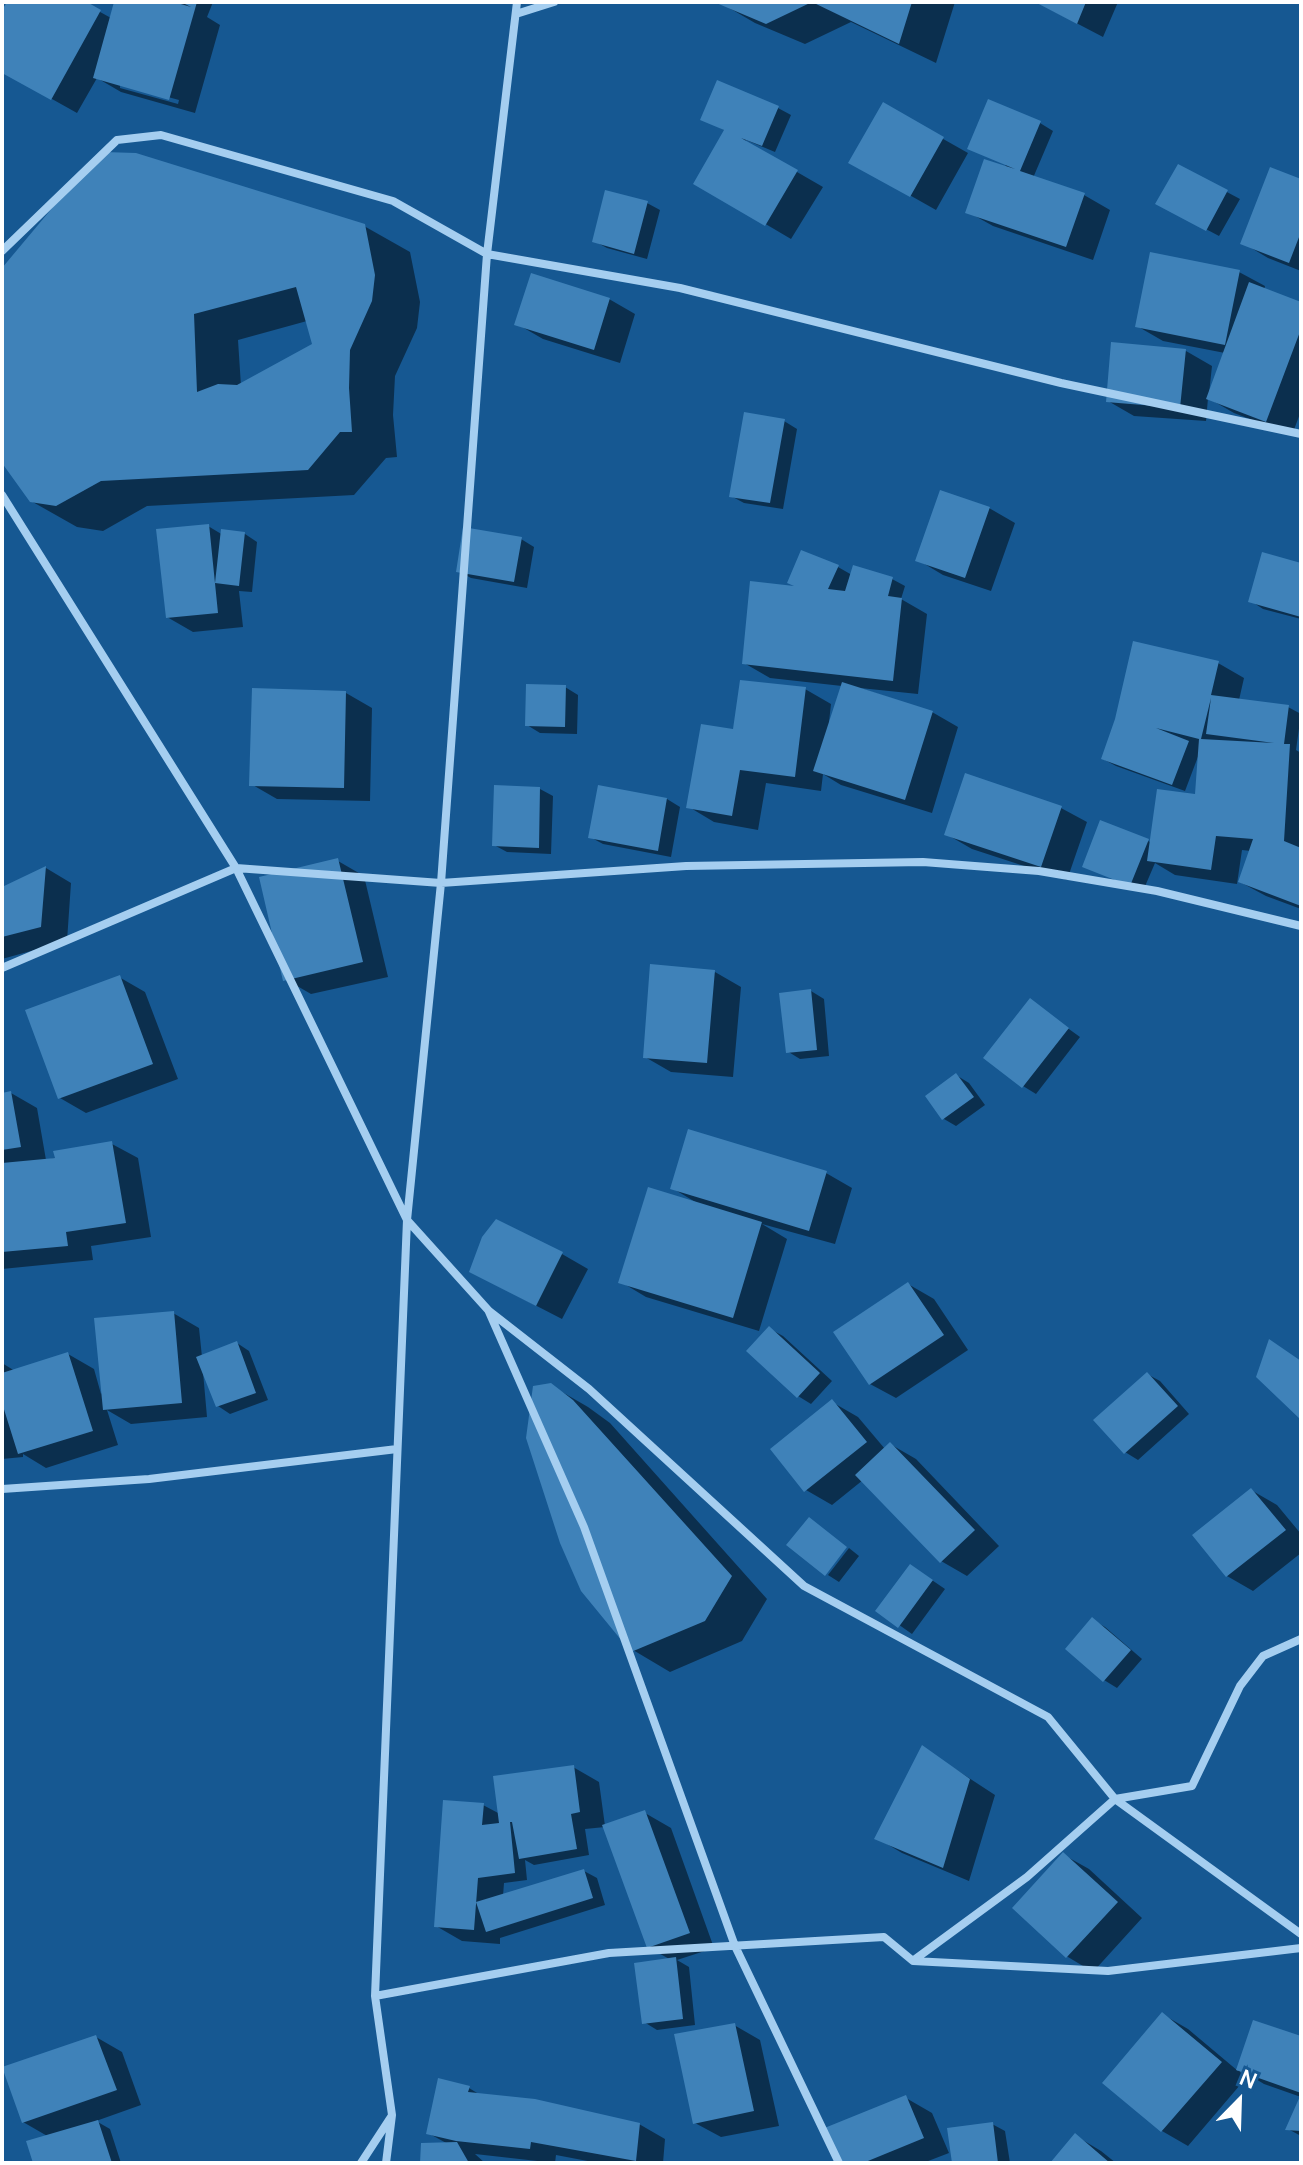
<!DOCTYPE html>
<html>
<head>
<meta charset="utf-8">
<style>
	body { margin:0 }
	#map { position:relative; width:1303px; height:2165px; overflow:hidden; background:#165892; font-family:Manrope,sans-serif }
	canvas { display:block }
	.frame { position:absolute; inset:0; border:4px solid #fff; pointer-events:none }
	.north { position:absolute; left:1199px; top:2061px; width:80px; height:80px; -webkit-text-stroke:6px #165892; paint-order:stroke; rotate:23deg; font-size:22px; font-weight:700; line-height:32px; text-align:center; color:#fff }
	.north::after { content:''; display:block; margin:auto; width:28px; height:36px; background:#fff; clip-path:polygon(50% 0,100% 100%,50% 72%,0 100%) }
</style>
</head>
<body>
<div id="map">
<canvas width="1303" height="2165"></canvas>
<div class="frame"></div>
<div class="north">N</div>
</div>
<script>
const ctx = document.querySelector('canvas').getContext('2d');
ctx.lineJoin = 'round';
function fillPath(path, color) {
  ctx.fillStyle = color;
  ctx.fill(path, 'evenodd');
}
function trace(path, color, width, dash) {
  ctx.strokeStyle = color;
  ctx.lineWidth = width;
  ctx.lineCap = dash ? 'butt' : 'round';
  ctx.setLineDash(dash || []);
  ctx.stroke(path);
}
const shadow = new Path2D(`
	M9 2H82L111 18 116 2H167L177 5 178 2H213L207 17 220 25 195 113 121 92 97 78 77 113 2 71V14ZM120 84 179 100 178 104 120 88Z
	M719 2H955L936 63 851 22 805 44 755 23Z
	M1036 2H1118L1103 37Z
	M883 105 968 153 936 210 851 162Z
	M778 108 791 115 775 152 746 140 745 142 823 187 791 239 696 183 726 131 703 119Z
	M1040 123 1053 131 1033 178 1084 195 1110 210 1093 260 993 226 968 212Z
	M1178 166 1240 199 1219 236 1170 210Z
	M1301 181V271L1268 258 1243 243Z
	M647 203 660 210 647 259 607 248 594 241Z
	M364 226 410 252 420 302 417 328 395 376 393 415 397 457 386 458 354 495 147 506 103 531 77 527 31 501 2 460V271ZM307 321 314 345 241 386 238 340Z
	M1239 272 1265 286 1264 290 1301 304V411L1292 435 1234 413 1208 398 1206 421 1134 416 1108 401 1186 351 1212 366 1209 394 1225 353 1163 341 1137 326Z
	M609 299 635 314 620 363 543 339 517 324Z
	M784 421 797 429 783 509 744 503 731 496Z
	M989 508 1015 523 991 591 943 575 918 560Z
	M208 526 223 535 245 534 257 542 252 592 239 591 243 627 193 632 167 617Z
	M521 539 534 547 527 588 471 578 458 571Z
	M1301 565V619L1263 609 1251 601Z
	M838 567 852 575 892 579 905 586 901 599 927 614 918 694 860 688 932 712 958 727 932 813 841 785 823 774 821 791 766 783 758 830 714 822 689 807 735 731 805 689 831 704 829 722 831 723 842 686 770 678 744 663 801 588Z
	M1218 663 1244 678 1239 700 1288 707 1301 714 1296 750 1301 753V909L1266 896 1240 882 1251 851 1242 850 1237 884 1175 875 1155 863 1143 891 1085 866 1148 841 1152 843 1197 797 1199 754 1185 791 1116 766 1103 759Z
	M565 687 578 695 577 734 540 733 527 725Z
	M346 693 372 708 370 801 277 799 251 784Z
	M600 787 667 799 680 807 671 857 603 844 590 837Z
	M540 789 553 796 551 854 507 852 494 845Z
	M1061 808 1087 822 1067 880 972 849 946 834Z
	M338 861 364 876 388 977 311 994 285 979Z
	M46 868 71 883 67 941 2 959V890Z
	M715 972 741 987 733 1077 671 1072 645 1057Z
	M119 977 145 992 178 1079 86 1113 60 1098Z
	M811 991 824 999 829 1056 800 1059 787 1051Z
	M1030 1001 1080 1037 1036 1094 1023 1086Z
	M956 1075 969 1083 985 1105 956 1126 944 1119Z
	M11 1093 37 1108 46 1160 112 1144 138 1158 151 1237 91 1246 93 1260 2 1269V1095Z
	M826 1173 852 1188 835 1244 762 1224 787 1239 759 1331 646 1297 621 1282 697 1203 672 1188Z
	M562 1254 588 1269 562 1319 498 1286Z
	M908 1284 934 1299 968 1350 896 1398 870 1384Z
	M173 1313 199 1328 202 1357 237 1343 249 1351 268 1400 230 1414 218 1406 203 1372 207 1417 131 1424 107 1410 118 1445 46 1468 23 1454V1457L2 1459V1363L15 1371 68 1354 94 1369 101 1394Z
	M770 1329 783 1336 832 1381 811 1404 798 1396Z
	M1147 1374 1160 1381 1189 1414 1138 1460 1125 1452Z
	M550 1385 588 1407 610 1423 767 1599 742 1641 670 1672 633 1650Z
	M832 1402 858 1417 885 1449 890 1444 916 1459 999 1546 967 1576 941 1561 863 1480 832 1505 806 1490Z
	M1251 1490 1277 1505 1301 1534V1553L1253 1591 1227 1576Z
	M849 1548 859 1556 839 1582 828 1575Z
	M923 1574 945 1589 912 1634 878 1610Z
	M1093 1620 1105 1627 1142 1659 1117 1688 1104 1680Z
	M923 1748 995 1795 969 1881 902 1853 877 1838Z
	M573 1767 599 1782 605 1826 645 1813 671 1828 714 1948 677 1960 689 1967 695 2025 657 2030 644 2022 671 1960 648 1947 605 1827 585 1829 589 1855 534 1865 525 1860 527 1880 504 1883 503 1896 584 1871 597 1878 605 1905 500 1938V1944L462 1941 436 1926 483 1805 500 1814Z
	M1064 1855 1089 1869 1142 1918 1093 1972 1068 1957 1015 1908Z
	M1162 2014 1188 2029 1238 2071 1254 2022 1301 2038V2097L1264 2084 1241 2070 1240 2072 1246 2078 1188 2146 1162 2131Z
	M734 2025 760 2040 779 2126 721 2137 695 2123Z
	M96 2037 122 2052 141 2105 96 2121 110 2129 121 2163H35L49 2137 23 2122Z
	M469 2088 482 2096 639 2124 665 2139 663 2163H598L556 2155 555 2163 475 2154 485 2163H422L448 2144 428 2133Z
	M906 2098 932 2113 949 2153 923 2163H839Z
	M1301 2099V2136L1288 2129Z
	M992 2124 1005 2131 1010 2163H954Z
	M1076 2136 1101 2151 1116 2163H1053Z`);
const building = new Path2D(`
	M7 2H87L101 10 51 100 2 73V10Z
	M114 2H174L191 7 181 2H197L169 100 93 78Z
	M714 2H912L899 44 812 2 766 24Z
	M1035 2H1086L1077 24Z
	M717 80 779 106 762 146 741 138 798 170 765 226 693 184 724 130 700 120Z
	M988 99 1041 121 1020 171 1085 193 1066 247 965 213 984 159 1015 169 967 149Z
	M883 102 944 137 910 197 848 163Z
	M104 152 136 153 365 224 375 275 372 301 350 350 349 388 352 432H340L308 470 101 481 56 506 30 502 2 463V268L84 170ZM296 287 312 344 237 385 218 384 197 392 194 314Z
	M1178 164 1228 190 1206 231 1155 204Z
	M1270 167 1301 179V232L1289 263 1240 244Z
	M605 190 648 201 634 254 592 242Z
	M1150 252 1240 270 1225 345 1135 327Z
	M531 273 610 298 594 350 514 325Z
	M1249 282 1301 302V329L1266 422 1206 399Z
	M1111 342 1186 349 1180 408 1106 402Z
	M744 412 785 419 770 503 729 497Z
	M940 490 990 507 965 578 915 561Z
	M209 524 218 613 166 618 156 529Z
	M463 527 522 537 514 582 456 572Z
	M221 529 245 532 239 586 215 583Z
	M801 550 839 565 828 589 845 591 853 565 893 577 888 596 902 598 893 681 742 664 750 581 794 586 787 583Z
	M1262 552 1301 563V617L1248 602Z
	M1133 641 1219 661 1211 695 1289 705 1284 744H1290L1284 841 1301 848V906L1238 882 1253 839 1216 836 1211 870 1147 861 1157 789 1195 794 1199 739 1156 728 1189 741 1172 785 1101 759 1115 719ZM1211 698 1206 734 1274 743 1201 739Z
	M740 680 806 687 795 777 740 770 732 816 686 808 701 724 733 729Z
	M842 682 933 711 905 800 813 771Z
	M526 684 566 685 565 727 525 726Z
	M252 688 346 691 344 788 249 786Z
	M965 773 1062 806 1041 867 944 835Z
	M494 785 540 787 539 848 492 846Z
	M598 785 667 798 658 851 588 838Z
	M1100 820 1149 839 1130 886 1082 867Z
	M338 858 363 962 283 981 259 877Z
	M46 866 41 927 2 937V887Z
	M650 964 715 970 707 1063 643 1058Z
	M120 975 153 1064 58 1099 25 1010Z
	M811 989 817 1050 786 1053 779 993Z
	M1030 998 1069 1028 1022 1088 983 1058Z
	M956 1073 974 1097 942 1120 925 1096Z
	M11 1091 21 1147 2 1150V1093Z
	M688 1129 827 1171 809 1231 670 1189Z
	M112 1141 126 1223 66 1232 68 1246 2 1252V1163L55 1158 53 1151Z
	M648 1187 762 1222 733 1318 618 1283Z
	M496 1219 563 1252 536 1306 469 1272 482 1237Z
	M908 1282 944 1335 869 1385 833 1332Z
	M174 1311 182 1403 103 1410 94 1318Z
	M769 1326 820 1373 797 1398 746 1351Z
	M1269 1339 1301 1361V1420L1256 1377Z
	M237 1341 256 1393 216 1407 196 1357Z
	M68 1352 93 1431 18 1454 2 1403V1373Z
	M1147 1372 1178 1406 1124 1454 1093 1420Z
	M551 1383 573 1400 732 1576 705 1621 631 1652 581 1591 560 1543 526 1438 533 1386Z
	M832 1399 867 1442 804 1492 770 1449Z
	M890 1442 975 1530 940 1563 855 1475Z
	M1251 1488 1286 1530 1226 1577 1192 1535Z
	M809 1517 847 1547 825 1576 786 1545Z
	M910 1564 933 1580 898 1628 875 1611Z
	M1092 1617 1131 1650 1103 1682 1065 1649Z
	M922 1745 970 1779 943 1868 874 1839Z
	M574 1765 580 1812 571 1814 577 1849 519 1859 512 1822H510L515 1873 478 1878 474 1930 434 1927 443 1800 484 1803 482 1825 499 1823 493 1776Z
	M645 1810 690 1933 647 1948 602 1825Z
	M1063 1852 1118 1902 1066 1958 1012 1908Z
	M584 1869 593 1898 486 1932 476 1902Z
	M676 1957 683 2019 642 2024 634 1963Z
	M1162 2012 1222 2062 1161 2132 1102 2083Z
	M1253 2020 1301 2036V2093L1236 2070Z
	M735 2023 754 2111 693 2124 674 2034Z
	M96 2035 117 2090 22 2123 2 2067Z
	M438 2078 470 2086 468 2092 535 2099 640 2123 636 2161 531 2142 530 2149 456 2141 426 2134Z
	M1301 2094V2131L1285 2130Z
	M906 2095 924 2138 863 2163H837L822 2129Z
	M98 2120 112 2163H33L26 2141Z
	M993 2122 998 2163H952L947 2128Z
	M1075 2133 1110 2163H1050Z
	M457 2142 469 2163H420L421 2143Z`);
const street = new Path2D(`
	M516 14 554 2
	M2 251 117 140 161 135 393 201 487 254 680 288 1061 383 1301 434
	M2 495 236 868 407 1220 489 1311 589 1389 804 1586 1048 1717 1115 1799 1301 1934
	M2 968 236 868 441 883 686 866 923 862 1039 871 1157 891 1301 926
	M489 1312 584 1527 735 1946 839 2163
	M2 1489 149 1479 397 1449
	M914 1960 1027 1877 1115 1799 1192 1786 1240 1686 1263 1656 1301 1639
	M375 1996 609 1953 884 1937 913 1961 1108 1971 1301 1948
	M361 2163 391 2117
	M386 2163 392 2115 375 1996 407 1220 441 883 487 254 517 2`);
fillPath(shadow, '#0007');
fillPath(building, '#3f82b9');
trace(street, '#a5cef0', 8);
</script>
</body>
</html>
